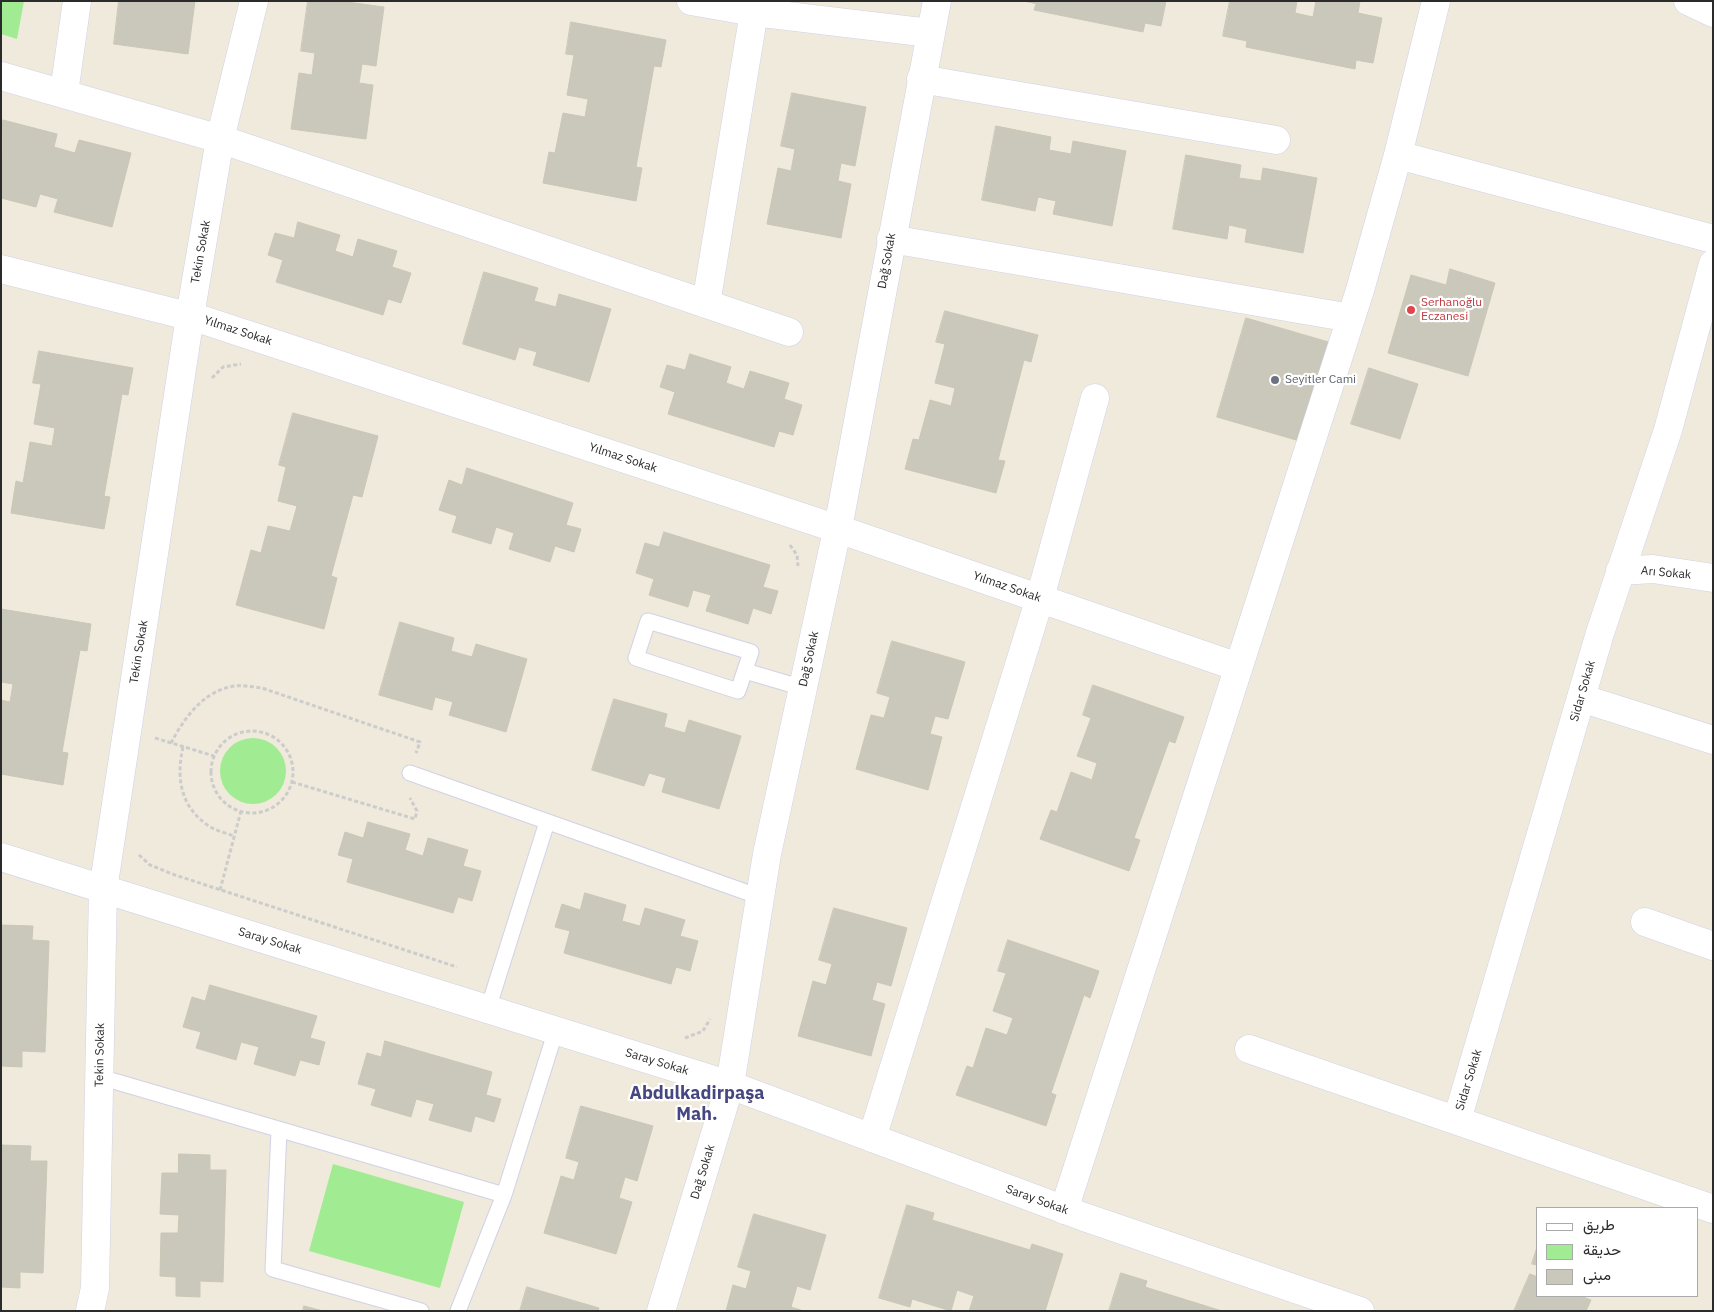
<!DOCTYPE html>
<html>
<head>
<meta charset="utf-8">
<style>
	body { margin:0 }
	#map { position:relative; width:1714px; height:1312px; overflow:hidden; background:#efeadc; font-family:"IBM Plex Sans",Vazirmatn,sans-serif }
	canvas { display:block }
	.frame { position:absolute; inset:0; border:2px solid #2b2b2b; pointer-events:none }
	.legend { position:absolute; left:1536px; top:1207px; width:162px; height:90px; box-sizing:border-box; background:#fff; border:1px solid #aaa; margin:0; padding:6px 9px; list-style:none; font-size:15px; color:#2b2b2b }
	.legend li { display:flex; align-items:center; gap:10px; height:25px }
	.legend b { width:25px; border:1px solid #aaa }
</style>
</head>
<body>
<div id="map">
<canvas width="1714" height="1312"></canvas>
<div class="frame"></div>
<ul class="legend">
<li><b style="height:6px;background:#fff"></b>طريق</li>
<li><b style="height:14px;background:#a1eb92"></b>حديقة</li>
<li><b style="height:14px;background:#cac7bb"></b>مبنى</li>
</ul>
</div>
<script>
const ctx = document.querySelector('canvas').getContext('2d');
ctx.lineJoin = 'round';
function fillPath(path, color) {
  ctx.fillStyle = color;
  ctx.fill(path, 'evenodd');
}
function trace(path, color, width, dash) {
  ctx.strokeStyle = color;
  ctx.lineWidth = width;
  ctx.lineCap = dash ? 'butt' : 'round';
  ctx.setLineDash(dash || []);
  ctx.stroke(path);
}
function label(font, color, halo, rows, align = 'center') {
  ctx.font = font + ' "IBM Plex Sans",sans-serif';
  ctx.lineWidth = 4.5;
  ctx.setLineDash([]);
  ctx.textBaseline = 'middle';
  ctx.strokeStyle = halo;
  ctx.fillStyle = color;
  for (const [text, x, y, turn = 0] of rows) {
    ctx.save();
    ctx.translate(x, y);
    ctx.rotate((+turn || 0) * Math.PI / 180);
    ctx.textAlign = isNaN(turn) ? turn : align;
    if (halo) ctx.strokeText(text, 0, 0);
    ctx.fillText(text, 0, 0);
    ctx.restore();
  }
}
const green = new Path2D(`
	M1 1H24L17 39 1 34Z
	M220 771a33 33 0 1 1 66 0a33 33 0 1 1-66 0Z
	M333 1164 464 1202 440 1288 309 1251Z`);
const building = new Path2D(`
	M119 1H195L188 54 114 44Z
	M308 1H340L384 7 376 66 362 64 359 83 373 85 366 139 291 129 299 73 312 75 315 53 301 51Z
	M1024 1H1166L1161 26 1145 23 1143 32 1034 10 1036 4Z
	M1230 1H1297L1295 13 1313 17 1316 1H1360L1358 13 1382 18 1373 63 1356 60 1355 69 1246 47 1247 41 1223 36Z
	M571 22 666 40 661 67 654 66 636 167 642 168 636 201 543 183 549 152 555 153 563 113 585 117 588 99 567 95 574 55 566 54Z
	M792 93 866 107 855 166 841 163 838 181 851 184 841 238 767 224 778 168 791 171 795 149 781 146Z
	M3 120 57 134 54 147 75 153 79 140 131 153 112 227 54 212 58 199 40 194 36 207 1 198Z
	M996 126 1051 137 1049 150 1071 154 1073 141 1126 151 1112 226 1053 214 1056 201 1038 197 1035 211 982 200Z
	M1186 155 1241 165 1239 178 1261 181 1263 168 1317 178 1303 253 1245 242 1247 229 1229 225 1227 239 1173 229Z
	M298 222 340 235 335 251 353 257 358 239 397 251 392 267 411 273 401 303 388 299 383 315 276 282 283 260 268 255 275 233 294 238Z
	M1450 269 1495 283 1468 376 1388 353 1411 275 1446 285Z
	M484 272 538 288 534 301 556 307 559 294 611 309 589 382 533 365 537 352 519 347 515 360 463 344Z
	M945 311 1038 335 1031 362 1024 360 998 460 1005 461 996 493 905 469 913 439 919 440 930 400 951 406 955 388 935 383 945 344 936 342Z
	M1246 318 1332 343 1303 442 1217 417Z
	M39 351 133 368 128 395 122 394 104 496 110 497 104 529 11 513 16 481 23 483 30 442 52 446 55 428 34 424 41 384 33 383Z
	M690 354 731 367 726 383 744 389 750 371 789 383 784 399 802 405 793 435 779 431 774 447 668 414 675 392 660 387 667 365 685 370Z
	M1369 368 1418 384 1400 439 1351 424Z
	M293 413 378 436 362 497 353 495 331 576 337 578 324 629 236 605 251 550 261 553 268 526 290 531 297 506 278 501 286 467 279 465Z
	M467 468 573 503 566 525 581 529 574 552 555 546 550 562 509 549 514 533 496 527 491 544 452 532 457 516 439 510 449 480 462 485Z
	M664 532 770 565 763 587 778 591 771 614 753 608 748 624 706 611 711 595 693 590 688 607 649 595 654 579 636 573 645 543 659 547Z
	M1 609 91 624 87 651 80 650 62 752 68 753 63 785 1 774V700L10 702 13 684 1 682Z
	M400 622 454 638 451 651 472 657 476 644 527 659 506 732 449 715 453 702 435 697 432 710 379 695Z
	M892 641 965 662 948 719 935 716 930 734 942 737 928 790 856 769 871 715 884 718 890 697 877 693Z
	M1093 685 1184 717 1175 743 1169 741 1134 838 1140 840 1129 871 1040 839 1051 810 1057 812 1071 772 1092 780 1097 763 1077 756 1091 718 1083 715Z
	M614 699 667 714 664 727 685 733 689 720 741 736 719 809 662 792 666 778 649 773 644 786 592 770Z
	M368 822 410 834 405 850 423 856 428 838 468 850 463 866 481 871 472 901 458 897 453 913 347 882 353 859 338 855 345 832 363 838Z
	M585 893 626 905 622 921 640 926 645 908 685 920 680 936 698 941 690 971 676 967 671 984 564 953 570 931 555 927 562 904 580 910Z
	M834 908 907 928 891 986 877 982 872 1000 885 1004 871 1056 798 1036 813 981 826 985 832 964 819 960Z
	M1 925 33 926 32 940 49 941 45 1052 22 1051V1067L1 1066Z
	M1008 940 1099 971 1090 998 1084 995 1051 1093 1056 1095 1046 1126 956 1095 967 1066 973 1068 986 1028 1007 1035 1013 1018 993 1011 1006 973 998 971Z
	M210 985 317 1016 310 1038 325 1042 319 1065 300 1060 295 1076 254 1064 259 1047 241 1042 236 1060 196 1048 201 1032 183 1027 192 997 205 1001Z
	M385 1041 492 1072 486 1095 501 1099 494 1122 475 1116 471 1132 429 1120 434 1104 416 1099 411 1117 371 1105 376 1089 358 1084 367 1053 381 1057Z
	M581 1106 653 1126 637 1181 625 1177 619 1198 632 1202 616 1254 544 1233 561 1176 574 1180 579 1162 566 1158Z
	M1 1145 31 1146 30 1161H47L43 1273 20 1272V1288L1 1287Z
	M179 1154 210 1155V1170H226L223 1282 200 1281V1297L176 1296V1277L160 1276 161 1233H178L179 1215 160 1214 162 1173H178Z
	M907 1205 934 1213 932 1220 1030 1250 1032 1244 1063 1254 1045 1311H969L974 1296 957 1290 951 1311 912 1299 910 1307 879 1298Z
	M754 1214 826 1235 810 1290 797 1286 791 1307 804 1311H726L733 1285 746 1289 751 1271 738 1267Z
	M1538 1244V1265L1532 1264Z
	M1121 1273 1147 1281 1145 1287 1222 1311H1109Z
	M1530 1274 1538 1277V1296H1581L1591 1300 1586 1311H1514Z
	M527 1287 599 1308 598 1311H520Z
	M304 1306 323 1311H303Z`);
const path = new Path2D(`
	M212 378 223 367 241 364
	M790 545 797 555 798 566
	M211 772a41 41 0 1 1 82 0a41 41 0 1 1-82 0Z
	M155 738 214 756
	M171 743C184 718 204 690 235 686 243 685 253 687 262 688L420 742 416 753
	M183 747C176 777 180 807 209 826 216 831 226 833 234 836
	M292 782 415 819 417 811 410 798
	M139 855 150 865 175 875 457 967
	M220 890 241 811
	M685 1038 703 1031 710 1019`);
const service = new Path2D(`
	M648 621 751 652 738 691 636 658Z
	M745 671 803 688
	M410 773 760 897
	M488 1009 547 822
	M100 1077 504 1195
	M279 1130 273 1269 421 1311
	M458 1311 504 1195 556 1030`);
const minor = new Path2D(`
	M691 1 754 12 930 33
	M1 76 220 139 789 332
	M921 79 1276 140
	M64 93 77 1
	M1398 155 1713 239
	M891 239 1351 318
	M1 269 200 319 838 529 1238 667
	M706 304 754 12
	M1620 571 1653 569 1713 578
	M1581 698 1713 740
	M1645 922 1713 946
	M1249 1049 1713 1209
	M1457 1120 1600 633 1668 430 1713 264
	M872 1138 1040 598 1095 398
	M1064 1210 1360 290 1398 155 1436 1
	M90 1311 95 1288 103 890 190 316 220 139 254 1
	M661 1311 730 1085 767 854 841 512 937 1`);
const tertiary = new Path2D(`
	M1 857 730 1085 1084 1217 1360 1311`);
const secondary = new Path2D(`
	M1688 1 1713 13`);
const markers = [
	[1411,310,5,"#e0444e"],
	[1275,380,5,"#6b7280"]
];
const streetNames = [
	["Tekin Sokak",201,252,-80],
	["Dağ Sokak",887,261,-80],
	["Yılmaz Sokak",238,331,18],
	["Yılmaz Sokak",623,458,18],
	["Arı Sokak",1666,573,5],
	["Yılmaz Sokak",1007,587,19],
	["Tekin Sokak",139,652,-81],
	["Dağ Sokak",809,659,-78],
	["Sidar Sokak",1583,691,-74],
	["Saray Sokak",270,941,17],
	["Tekin Sokak",100,1055,-89],
	["Saray Sokak",657,1062,17],
	["Sidar Sokak",1469,1080,-73],
	["Dağ Sokak",703,1172,-73],
	["Saray Sokak",1037,1200,20]
];
const healthNames = [
	["Serhanoğlu",1421,303],
	["Eczanesi",1421,317]
];
const worshipNames = [
	["Seyitler Cami",1285,380]
];
const districtNames = [
	["Abdulkadirpaşa",697,1094],
	["Mah.",697,1115]
];
fillPath(green, '#a1eb92');
fillPath(building, '#cac7bb');
trace(building, '#cac7b5', 1);
trace(service, '#d1d1e6', 17);
trace(minor, '#d1d1e6', 29);
trace(tertiary, '#d1d1e6', 29);
trace(secondary, '#d1d1e6', 29);
trace(path, '#ccc', 3, [4, 2.5]);
trace(service, '#fff', 15);
trace(minor, '#fff', 28);
trace(tertiary, '#fff', 28);
trace(secondary, '#fff', 28);
for (const [x, y, r, color] of markers) {
  const dot = new Path2D();
  dot.arc(x, y, r, 0, 2 * Math.PI);
  ctx.fillStyle = color;
  ctx.fill(dot);
  trace(dot, '#fff', 2);
}
label('12px', '#2b2b2b', '#fff', streetNames);
label('12px', '#be3a42', '#fff', healthNames, 'left');
label('12px', '#5b616d', '#fff', worshipNames, 'left');
label('bold 18px', '#464681', '#fff', districtNames);
</script>
</body>
</html>
